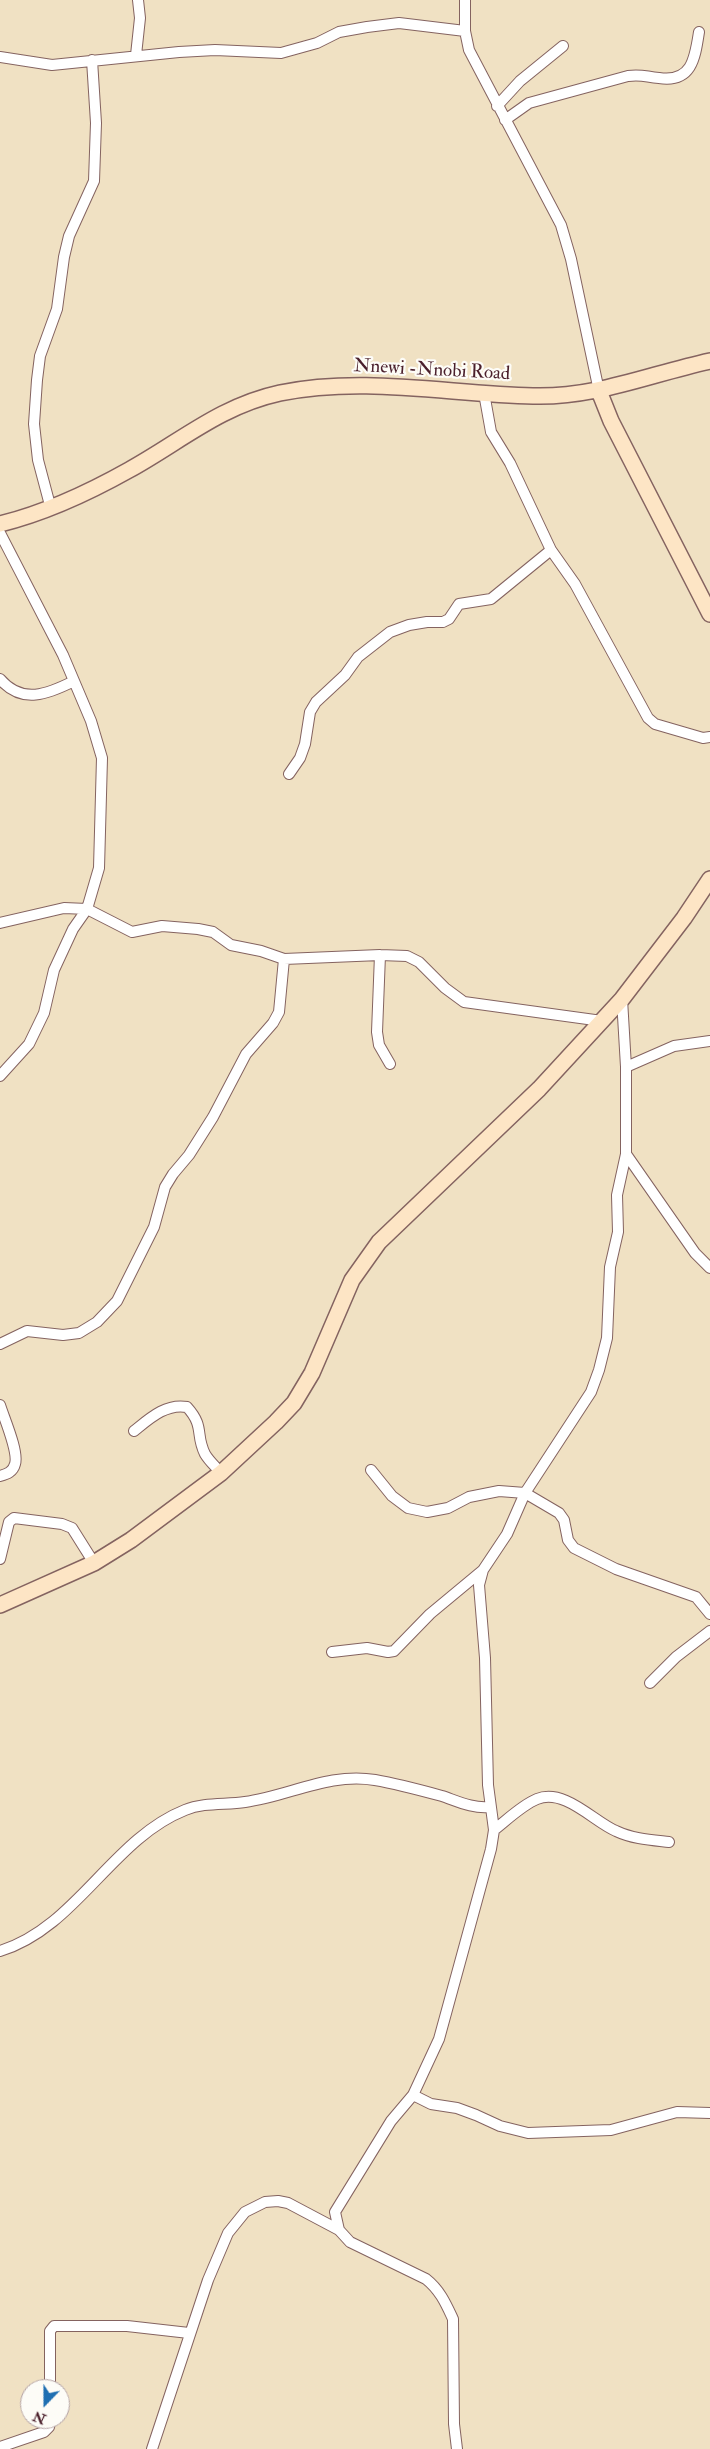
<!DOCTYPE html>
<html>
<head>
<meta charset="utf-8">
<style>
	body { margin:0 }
	#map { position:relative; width:710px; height:2449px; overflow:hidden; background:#f0e1c3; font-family:"IM FELL Double Pica",serif }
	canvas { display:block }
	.north { position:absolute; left:20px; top:2379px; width:50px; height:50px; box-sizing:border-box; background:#fdfcf7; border:1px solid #b5a4a5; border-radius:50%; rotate:202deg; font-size:14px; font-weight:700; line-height:20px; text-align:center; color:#4a1f2b }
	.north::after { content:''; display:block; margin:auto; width:18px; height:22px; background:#1f6fb2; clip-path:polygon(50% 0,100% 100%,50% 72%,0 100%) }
</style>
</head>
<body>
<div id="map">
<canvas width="710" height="2449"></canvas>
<div class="north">N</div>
</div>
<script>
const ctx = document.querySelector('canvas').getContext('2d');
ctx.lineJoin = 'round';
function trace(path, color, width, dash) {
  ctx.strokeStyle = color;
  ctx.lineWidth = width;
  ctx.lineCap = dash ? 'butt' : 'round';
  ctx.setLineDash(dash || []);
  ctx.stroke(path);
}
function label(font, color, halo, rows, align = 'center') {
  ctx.font = font + ' "IM FELL Double Pica",serif';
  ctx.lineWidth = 4.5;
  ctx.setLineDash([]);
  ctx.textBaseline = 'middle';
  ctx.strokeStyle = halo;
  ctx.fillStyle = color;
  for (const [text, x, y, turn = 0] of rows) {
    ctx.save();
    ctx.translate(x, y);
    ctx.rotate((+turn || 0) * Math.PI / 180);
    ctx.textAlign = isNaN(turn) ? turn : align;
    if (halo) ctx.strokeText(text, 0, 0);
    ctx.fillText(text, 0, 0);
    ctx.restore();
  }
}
const street = new Path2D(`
	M465 0V31L469 50 561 225 571 259 599 391
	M136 55 140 18 138 0
	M0 57 52 65 179 52 215 50 281 53 317 43 339 32 367 27 399 23 465 31
	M497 106 520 81 563 46
	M505 120 529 103 628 76C642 74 646 77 659 78 692 83 695 58 699 32
	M484 393 491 432 510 463 551 550 575 584 648 718 655 724 703 738 710 737
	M51 509 38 460 34 424 37 380 40 356 57 309 64 257 69 236 94 181 96 123 92 60
	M0 533 63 655 91 721 102 758 99 868 87 909 73 929 54 970 44 1013 29 1044 0 1076
	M0 679C22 705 48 694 74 681
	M289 774 300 758 305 744 310 712 316 702 345 675 358 657 390 632 409 625 427 622H443L449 619 459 604 491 599 551 550
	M0 923 64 908 87 909 132 932 162 926 198 929 213 932 231 945 261 951 284 959 380 955 407 956 419 962 445 988 464 1002 602 1021
	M380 955 377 1032 379 1045 390 1064
	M626 1067 674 1046 710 1041
	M626 1154 695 1253 710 1268
	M0 1344 27 1331 63 1335 79 1333 97 1322 117 1301 154 1227 165 1187 173 1174 189 1155 213 1117 246 1054 273 1023 279 1012 284 959
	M0 1405C4 1418 19 1452 15 1464 13 1472 7 1474 0 1476
	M134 1431C149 1419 166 1403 187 1407 205 1427 195 1434 205 1454 209 1461 216 1467 221 1473
	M371 1470 392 1496 408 1508 427 1512 448 1508 469 1497 499 1491 525 1493 559 1513 564 1520 568 1540 574 1548 616 1569 696 1597 710 1614
	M0 1559 9 1522 14 1518 62 1524 72 1528 94 1563
	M332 1652 367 1648 388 1652 394 1651 430 1614 483 1570
	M650 1683 676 1657 710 1631
	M494 1830C507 1820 522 1805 537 1799 565 1788 594 1822 616 1831 633 1839 651 1840 669 1842
	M0 1951C76 1928 112 1839 185 1810 204 1802 226 1805 245 1802 289 1796 330 1772 375 1780 398 1784 420 1790 442 1796 457 1801 473 1809 490 1807
	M413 2095 431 2104 457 2108 476 2115 500 2126 528 2133 611 2130 677 2112 710 2113
	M50 2389V2331L54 2326H127L189 2333
	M0 2447 44 2432 49 2427 51 2419
	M152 2449 208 2280 228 2233 245 2212 265 2202 278 2201 288 2203 339 2230
	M457 2449 454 2424 453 2319C446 2304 440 2290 426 2279L350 2242 339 2230 335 2212 391 2121 413 2095 439 2039 491 1849 494 1830 488 1785 485 1658 479 1585 483 1570 507 1534 525 1493 591 1392 599 1370 607 1338 610 1267 618 1232 617 1195 626 1154V1067L622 999`);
const secondary = new Path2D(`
	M599 391 611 421 710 614
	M0 524C45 513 88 493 129 470 180 442 220 406 280 393 364 376 448 394 533 396 595 398 650 374 710 361
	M0 1605 94 1563 131 1540 221 1473 276 1422 294 1403 312 1373 352 1280 379 1242 539 1089 622 999 684 918 710 879`);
const streetNames = [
	["Nnewi -Nnobi Road",432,371,3]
];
trace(street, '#846360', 12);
trace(secondary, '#846360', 18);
trace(street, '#fff', 10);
trace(secondary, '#fde5c5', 15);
label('19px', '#4a1f2b', '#fdfcf7', streetNames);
</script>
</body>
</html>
